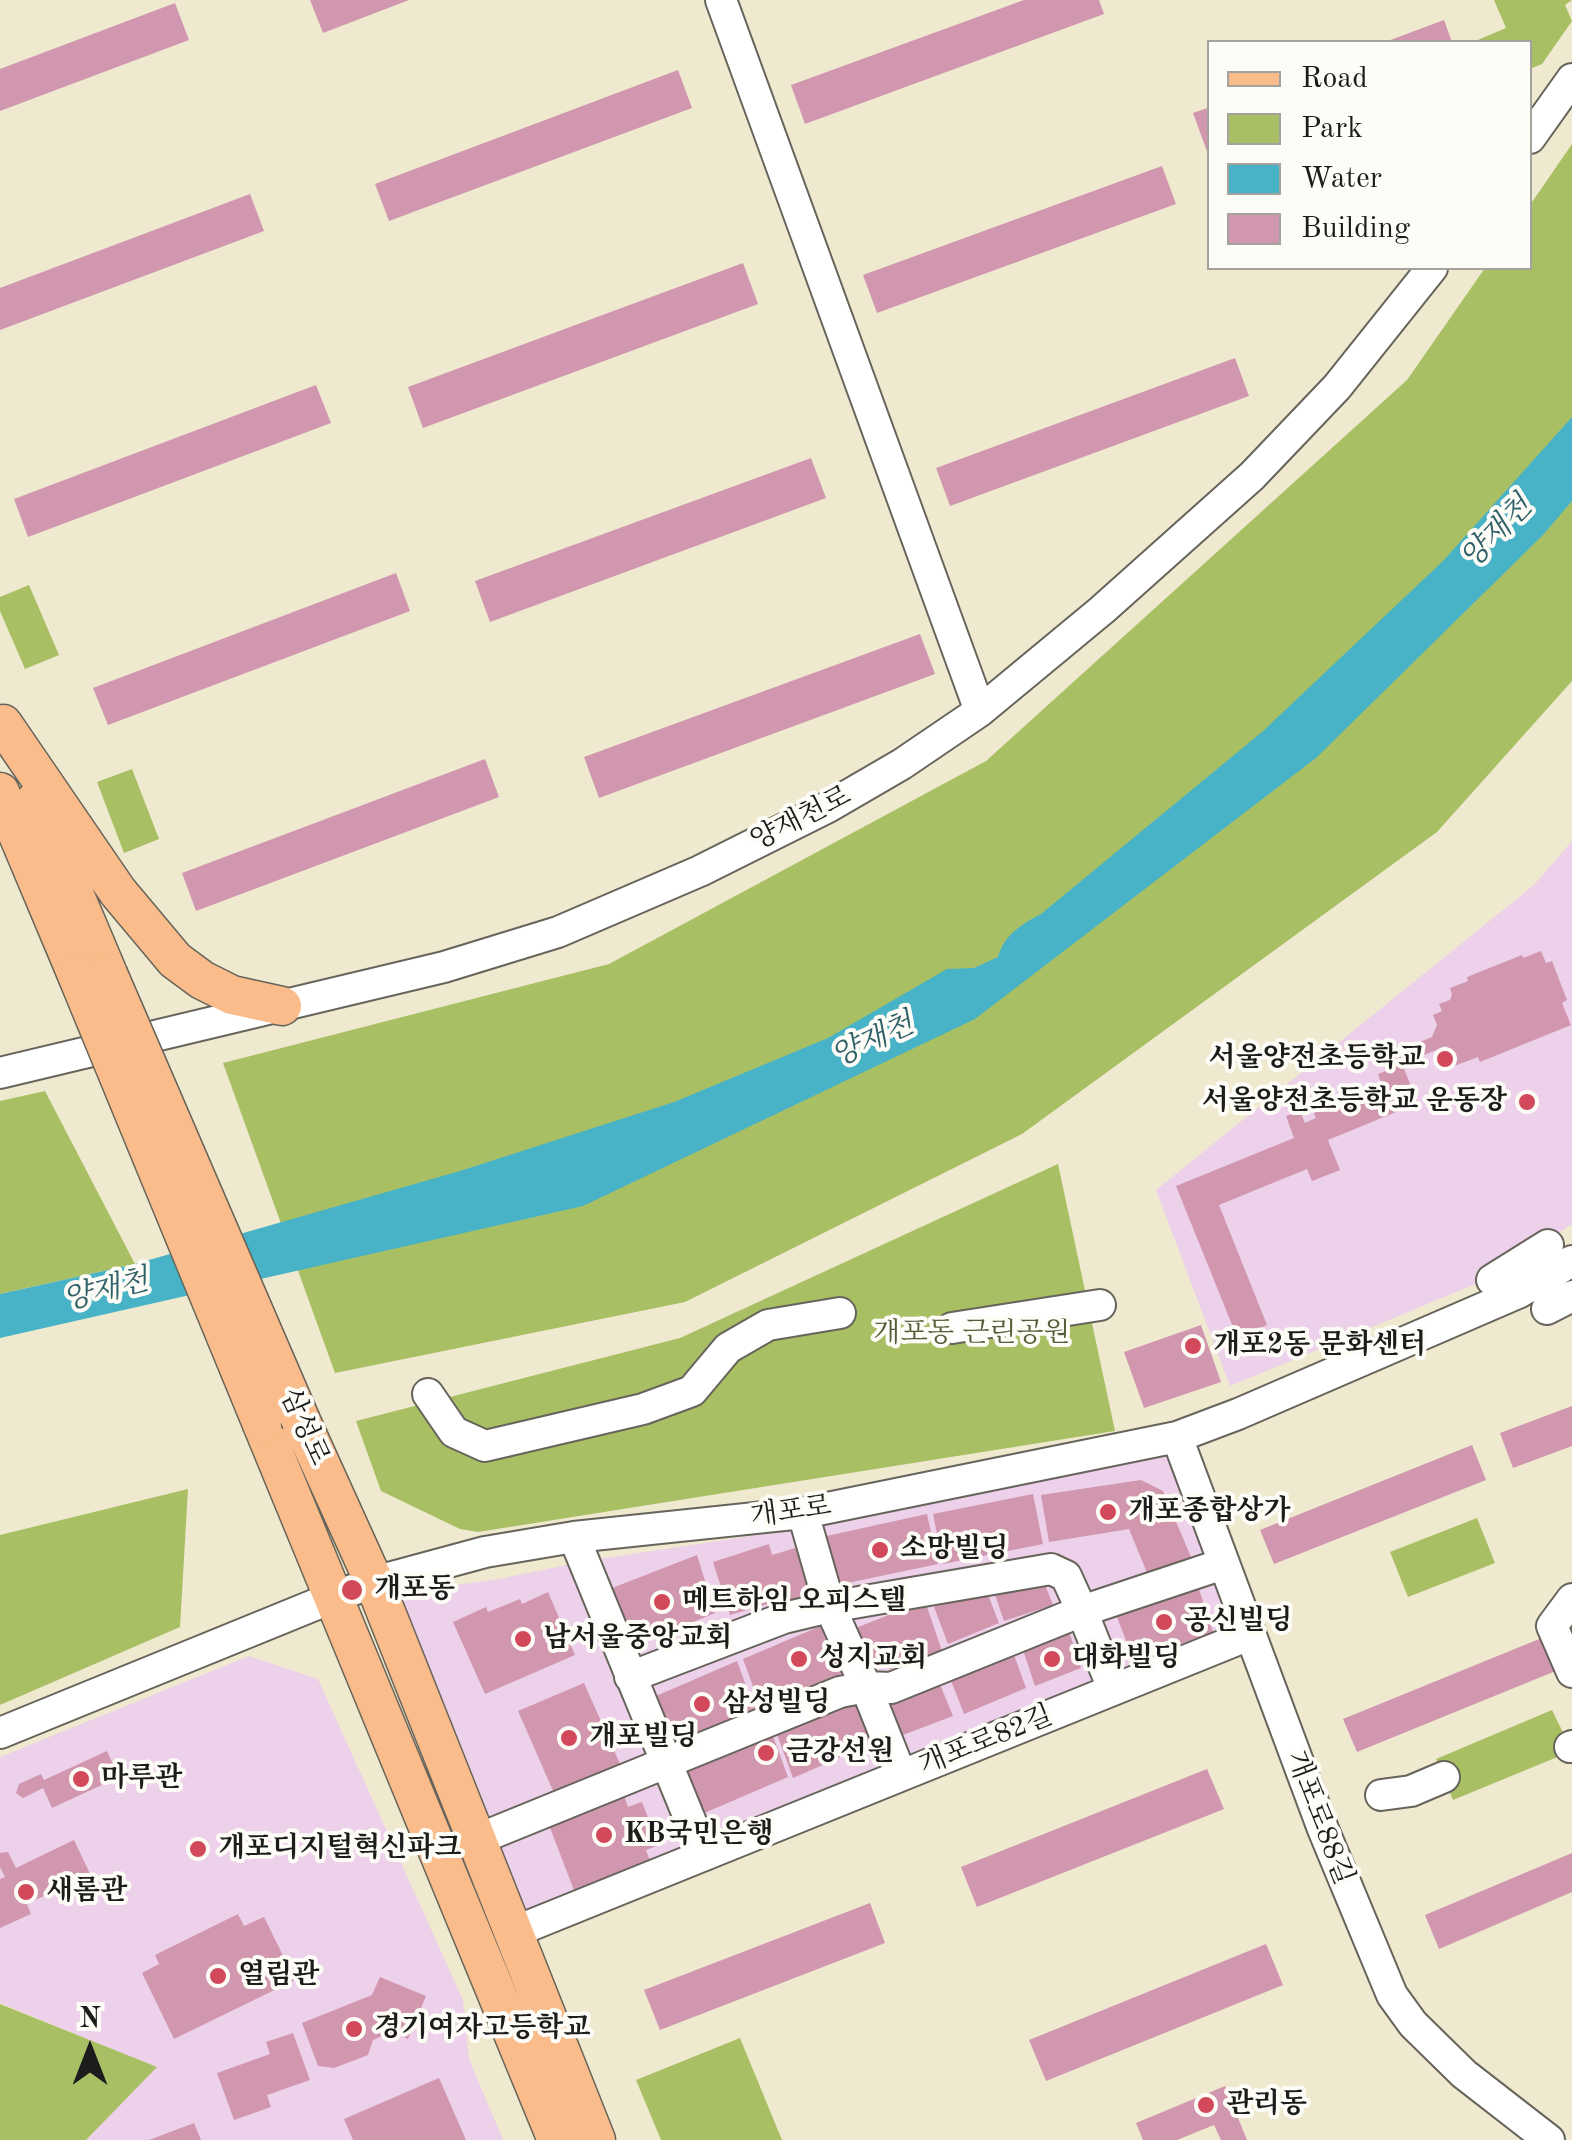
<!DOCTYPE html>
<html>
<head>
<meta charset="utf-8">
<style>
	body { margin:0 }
	#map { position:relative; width:1572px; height:2140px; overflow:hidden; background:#efe9cf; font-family:"Old Standard TT",serif }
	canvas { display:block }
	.legend { position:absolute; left:1207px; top:40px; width:325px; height:230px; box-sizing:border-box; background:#fdfcf7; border:2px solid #a3a29f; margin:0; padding:12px 18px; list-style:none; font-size:30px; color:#1c1c1c }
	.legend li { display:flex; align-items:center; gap:20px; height:50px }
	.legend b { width:50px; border:2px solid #a3a29f }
	.north { position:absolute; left:40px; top:2000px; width:100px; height:100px; -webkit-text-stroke:8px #fdfcf7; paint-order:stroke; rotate:0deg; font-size:28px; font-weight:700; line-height:40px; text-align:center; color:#1c1c1c }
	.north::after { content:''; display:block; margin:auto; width:35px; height:45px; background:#1c1c1c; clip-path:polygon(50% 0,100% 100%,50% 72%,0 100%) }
</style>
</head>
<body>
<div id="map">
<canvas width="1572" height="2140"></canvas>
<ul class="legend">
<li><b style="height:12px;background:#f9bc8a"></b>Road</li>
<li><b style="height:28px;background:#a9bf64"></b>Park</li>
<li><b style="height:28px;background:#48b3c6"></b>Water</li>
<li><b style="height:28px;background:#d097af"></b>Building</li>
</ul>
<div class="north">N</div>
</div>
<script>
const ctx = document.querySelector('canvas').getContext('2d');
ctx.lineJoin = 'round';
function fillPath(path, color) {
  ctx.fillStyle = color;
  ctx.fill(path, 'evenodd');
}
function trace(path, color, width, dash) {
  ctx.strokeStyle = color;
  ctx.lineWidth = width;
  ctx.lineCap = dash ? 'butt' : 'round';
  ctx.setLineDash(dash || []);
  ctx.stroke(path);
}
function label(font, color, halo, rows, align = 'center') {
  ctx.font = font + ' "Old Standard TT","Noto Serif KR",serif';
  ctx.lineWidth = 8;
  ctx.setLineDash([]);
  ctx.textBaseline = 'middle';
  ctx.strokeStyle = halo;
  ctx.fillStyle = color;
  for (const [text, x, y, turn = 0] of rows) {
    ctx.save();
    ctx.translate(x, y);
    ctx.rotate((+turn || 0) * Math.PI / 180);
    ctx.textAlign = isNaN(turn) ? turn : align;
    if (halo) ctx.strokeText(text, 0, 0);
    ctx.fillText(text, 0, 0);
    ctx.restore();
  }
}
const built = new Path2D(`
	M1572 841V1224L1490 1278 1230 1386 1156 1190 1534 885Z
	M1175 1447 1243 1635 521 1920 382 1595 499 1579 586 1561 823 1525Z
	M249 1656 318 1679 463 2000 469 2059 503 2140H86L156 2067 0 2003V1757Z`);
const green = new Path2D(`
	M1494 0H1572L1565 5 1572 21 1542 64 1530 69V42H1473L1506 28Z
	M1572 144V681L1437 832 1022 1134 685 1302 335 1373 223 1063 609 964 986 761 1407 380 1485 268H1530V205Z
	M29 585 59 655 25 669 0 611V597Z
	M132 769 159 839 124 853 97 782Z
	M45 1091 135 1264 0 1294V1101Z
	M1058 1164 1115 1431 478 1532 460 1529 381 1491 356 1421 680 1338Z
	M188 1489 180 1627 0 1705V1535Z
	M1477 1518 1495 1563 1408 1597 1390 1552Z
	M1552 1710 1572 1751 1453 1800 1436 1759Z
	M0 2004 157 2067 86 2140H0Z
	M740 2038 782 2140H661L636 2080Z`);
const water = new Path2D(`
	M1572 417V501L1543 535 1316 758 975 1019 583 1206 0 1338V1294L135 1264 460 1171 674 1102 828 1038 947 969 974 968 998 957C1004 935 1022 924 1041 914L1262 732 1443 561Z`);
const building = new Path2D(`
	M310 0H409L323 33Z
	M1024 0H1099L1104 14 805 124 791 85Z
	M175 3 189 40 0 111V69Z
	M1444 20 1452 42H1385Z
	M678 70 692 108 389 221 375 184Z
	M1210 107V157H1209L1193 113Z
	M1162 166 1176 204 877 313 863 275Z
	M250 194 264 231 0 330V288Z
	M743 263 758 304 423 428 408 387Z
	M1235 358 1249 396 950 506 936 468Z
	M316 385 331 423 28 537 14 499Z
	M811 458 826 498 490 622 475 581Z
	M396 573 410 611 108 725 93 688Z
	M920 634 935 674 599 798 584 757Z
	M485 759 499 797 196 911 182 873Z
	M1541 951 1546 963 1552 961 1567 1000 1562 1003 1571 1025 1480 1062 1478 1057 1454 1066 1446 1046 1402 1064 1418 1103 1328 1140 1340 1170 1312 1181 1307 1169 1219 1205 1267 1325 1237 1337 1176 1186 1294 1138 1286 1116 1300 1111 1305 1123 1316 1118 1313 1111 1351 1095 1350 1092 1357 1089 1358 1092 1381 1083 1378 1074 1388 1070 1383 1057 1432 1037 1437 1025 1433 1015 1442 1011 1439 1004 1450 1000 1452 994 1450 988 1468 981 1467 977 1522 955 1523 958Z
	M1201 1325 1221 1382 1144 1408 1124 1352Z
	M1572 1406V1446L1513 1468 1500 1433Z
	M1472 1445 1486 1480 1274 1564 1260 1530Z
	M1141 1480 1163 1491 1191 1557 1148 1575 1129 1529 1049 1542 1041 1495Z
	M1033 1494 1043 1544 943 1564 933 1514Z
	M927 1514 938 1564 833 1586 822 1537Z
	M769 1544 772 1555 802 1546 818 1600 785 1610 782 1600 730 1615 713 1562Z
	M697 1555 715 1613 630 1648 607 1590Z
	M1044 1582 1053 1605 1004 1621 993 1589Z
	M1197 1583 1213 1632 1134 1661 1115 1612Z
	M985 1587 999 1623 948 1644 934 1607Z
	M548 1592 575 1655 485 1694 453 1622 486 1607 488 1612 520 1599 522 1604Z
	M925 1601 942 1651 890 1669 866 1662 853 1629Z
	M830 1622 848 1671 761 1708 743 1659Z
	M1069 1631 1081 1668 1035 1686 1023 1650Z
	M1549 1635 1563 1668 1357 1752 1343 1719Z
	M1013 1652 1026 1688 964 1714 950 1678Z
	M737 1661 755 1710 668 1747 649 1699Z
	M939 1682 953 1716 895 1738 881 1705Z
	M584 1683 620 1764 554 1793 518 1711Z
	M862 1692 880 1740 793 1778 775 1729Z
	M770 1728 788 1777 702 1814 683 1766Z
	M107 1751 119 1777 52 1808 43 1788 23 1798 16 1793 19 1784 41 1774 44 1780Z
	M1207 1769 1224 1809 977 1907 961 1867Z
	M624 1796 628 1807 642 1802 659 1845 646 1850 651 1864 575 1893 549 1825Z
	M74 1840 90 1874 27 1904 31 1914 0 1928V1879L5 1877 0 1867V1853L8 1852 16 1868Z
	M1572 1853V1892L1439 1949 1425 1915Z
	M870 1903 885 1943 660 2030 644 1990Z
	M238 1914 244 1926 264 1917 295 1980 174 2039 142 1973 159 1964 155 1955Z
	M1266 1944 1283 1985 1046 2081 1029 2040Z
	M380 1977 426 1996 408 2039 392 2032 373 2040 368 2055 334 2068 318 2066 302 2023 372 1995Z
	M293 2033 310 2080 267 2095 271 2107 234 2120 217 2073 270 2054 266 2042Z
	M439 2078 466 2140H353L344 2119Z
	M1225 2086 1247 2140H1221L1214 2125 1177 2140H1143L1136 2123Z
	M194 2123 201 2140H149Z`);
const minor = new Path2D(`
	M721 0 980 711
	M1530 138 1572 79
	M0 1073 444 967 558 932 700 871 828 807 902 764 980 711 1102 610 1252 476 1337 387 1432 268
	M1492 1280 1548 1245
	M1547 1309 1572 1296
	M952 1328 1100 1305
	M428 1394 454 1432 485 1446 643 1409 692 1391 728 1348 768 1325 840 1313
	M1177 1437 1323 1829 1392 1995 1413 2024 1464 2074 1549 2140
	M803 1513 830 1607 866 1687 901 1775
	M574 1537 704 1854
	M1572 1599 1552 1626 1572 1672
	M630 1677 784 1618 830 1607 1051 1569 1066 1576 1082 1611 1113 1689
	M0 1733 334 1597 374 1582 485 1552 574 1537 803 1513 1177 1437 1238 1414 1518 1293 1572 1261
	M1570 1747 1572 1746
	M1381 1795 1411 1791 1444 1777
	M476 1840 840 1692 866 1687 891 1688 1082 1611 1223 1564
	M514 1932 1249 1635`);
const major = new Path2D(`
	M3 724 118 892 175 960 202 980 232 995 282 1006
	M0 792 77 975
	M35 801 108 974
	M301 1421 374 1582 596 2140
	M262 1424 557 2140`);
const majorBridge = new Path2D(`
	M108 974 301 1421
	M77 975 262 1424`);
const markers = [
	[1445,1059,10,"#d1495b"],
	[1527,1102,10,"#d1495b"],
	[1193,1346,10,"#d1495b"],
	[1108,1512,10,"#d1495b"],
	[880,1550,10,"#d1495b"],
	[352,1590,12,"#d1495b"],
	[662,1602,10,"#d1495b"],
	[1164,1622,10,"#d1495b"],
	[523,1639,10,"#d1495b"],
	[799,1659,10,"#d1495b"],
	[1052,1659,10,"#d1495b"],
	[702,1704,10,"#d1495b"],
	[569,1738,10,"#d1495b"],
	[766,1753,10,"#d1495b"],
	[81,1779,10,"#d1495b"],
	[604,1835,10,"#d1495b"],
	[198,1849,10,"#d1495b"],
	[26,1892,10,"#d1495b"],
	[218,1976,10,"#d1495b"],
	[354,2029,10,"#d1495b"],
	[1206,2105,10,"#d1495b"]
];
const streetNames = [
	["양재천로",801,819,-27],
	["삼성로",304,1427,66],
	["개포로",791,1512,-8],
	["개포로82길",986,1741,-22],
	["개포로88길",1319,1818,69]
];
const poiNames = [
	["서울양전초등학교",1425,1059,"right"],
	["서울양전초등학교 운동장",1507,1102,"right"],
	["개포2동 문화센터",1213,1346],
	["개포종합상가",1128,1512],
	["소망빌딩",900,1550],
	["개포동",374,1590],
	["메트하임 오피스텔",682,1602],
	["공신빌딩",1184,1622],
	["남서울중앙교회",543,1639],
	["성지교회",819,1659],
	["대화빌딩",1072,1659],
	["삼성빌딩",722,1704],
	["개포빌딩",589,1738],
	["금강선원",786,1753],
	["마루관",101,1779],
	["KB국민은행",624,1835],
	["개포디지털혁신파크",218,1849],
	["새롬관",46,1892],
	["열림관",238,1976],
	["경기여자고등학교",374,2029],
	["관리동",1226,2105]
];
const parkNames = [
	["개포동 근린공원",972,1334]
];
const waterNames = [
	["양재천",1497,533,-46],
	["양재천",873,1041,-25],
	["양재천",106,1291,-14]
];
fillPath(built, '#edd0e9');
fillPath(green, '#a9bf64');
fillPath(water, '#48b3c6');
fillPath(building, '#d097af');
trace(minor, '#66645b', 34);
trace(major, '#66645b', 41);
trace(minor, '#fff', 30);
trace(major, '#f9bc8a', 38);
trace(majorBridge, '#66645b', 41, []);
trace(majorBridge, '#f9bc8a', 38);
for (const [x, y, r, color] of markers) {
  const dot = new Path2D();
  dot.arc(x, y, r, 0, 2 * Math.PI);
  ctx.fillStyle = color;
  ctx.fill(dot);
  trace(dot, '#fdfcf7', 4);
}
label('28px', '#1c1c1c', '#fdfcf7', streetNames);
label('bold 28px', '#1c1c1c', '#fdfcf7', poiNames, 'left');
label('28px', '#545d39', '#fdfcf7', parkNames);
label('italic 30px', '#306068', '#fdfcf7', waterNames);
</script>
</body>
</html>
